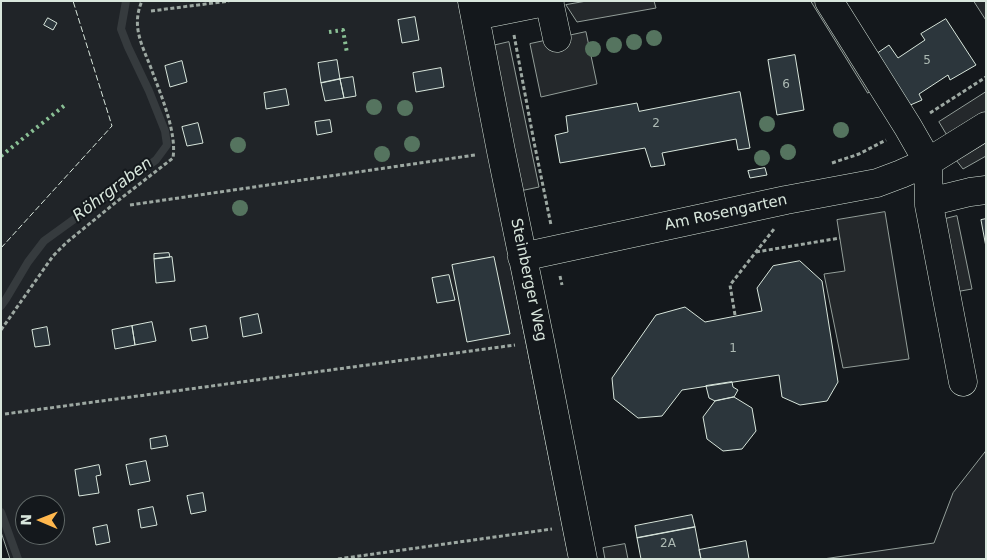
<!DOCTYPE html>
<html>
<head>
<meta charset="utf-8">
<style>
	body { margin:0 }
	#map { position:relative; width:987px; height:560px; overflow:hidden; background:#14181c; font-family:"DejaVu Sans",sans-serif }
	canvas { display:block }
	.frame { position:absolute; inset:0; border:2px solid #d8e6dc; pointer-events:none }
	.north { position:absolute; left:15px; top:495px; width:50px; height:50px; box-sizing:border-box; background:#14181c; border:1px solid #626a69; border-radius:50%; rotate:271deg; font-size:14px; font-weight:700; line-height:20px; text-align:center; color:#d8e6dc }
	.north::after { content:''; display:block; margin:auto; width:18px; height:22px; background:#ffb74d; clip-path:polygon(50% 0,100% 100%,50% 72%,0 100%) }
</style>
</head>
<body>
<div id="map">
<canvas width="987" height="560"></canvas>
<div class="frame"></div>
<div class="north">N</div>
</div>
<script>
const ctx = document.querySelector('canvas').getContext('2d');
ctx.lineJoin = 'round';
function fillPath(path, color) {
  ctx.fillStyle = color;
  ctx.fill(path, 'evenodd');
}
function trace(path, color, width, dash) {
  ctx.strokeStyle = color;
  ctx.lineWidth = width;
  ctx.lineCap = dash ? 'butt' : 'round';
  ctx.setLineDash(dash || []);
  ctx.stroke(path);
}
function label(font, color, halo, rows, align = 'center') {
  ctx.font = font + ' "DejaVu Sans",sans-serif';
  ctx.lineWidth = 4;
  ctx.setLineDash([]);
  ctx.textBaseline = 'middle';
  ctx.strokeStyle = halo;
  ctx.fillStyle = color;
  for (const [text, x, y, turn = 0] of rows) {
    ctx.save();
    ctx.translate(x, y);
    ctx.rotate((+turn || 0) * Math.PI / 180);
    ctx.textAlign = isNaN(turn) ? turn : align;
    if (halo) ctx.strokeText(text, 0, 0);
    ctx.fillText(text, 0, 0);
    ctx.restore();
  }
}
const green = new Path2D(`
	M1 1H458L569 559H10L1 532ZM25 505H55V535H25Z
	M986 451V559H823L934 543 953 493Z`);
const parking = new Path2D(`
	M587 1H654L656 8 577 22 566 5Z
	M811 1H822L875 87 868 93Z
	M974 1H986V20Z
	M586 32 597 84 541 97 530 44Z
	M509 42 539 187 520 191 492 46Z
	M986 92V114L948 137 939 122Z
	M986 143V156L963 169 956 160Z
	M885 212 909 359 843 368 824 274 845 271 837 220Z
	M957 216 972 289 955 292 941 220Z
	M625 544 628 559H605L603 548Z`);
const stream = new Path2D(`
	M1 306 6 299 28 262 44 241 156 160 167 145 165 131 149 91 128 47 121 29 126 1
	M1 512 18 559`);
const building = new Path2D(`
	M415 17 419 40 402 43 398 20Z
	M48 18 57 23 53 30 44 25Z
	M946 19 976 65 950 80 948 75 919 94 922 100 908 106 876 54 889 45 898 58 925 40 921 34Z
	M795 55 804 110 777 115 768 60Z
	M337 60 340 79 321 83 318 63Z
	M182 61 187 82 170 87 165 66Z
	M441 68 444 87 416 92 413 73Z
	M353 77 356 96 344 98 340 79Z
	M340 79 344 98 325 101 321 83Z
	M286 89 289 105 266 109 264 93Z
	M740 92 750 148 738 150 736 139 662 153 665 165 651 167 645 148 560 163 555 135 568 132 566 116 637 103 639 111Z
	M330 120 332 132 317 135 315 122Z
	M198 123 203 143 187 146 182 127Z
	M765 168 767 175 750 178 748 171Z
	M986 219V247L981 220Z
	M169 253 170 257 154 259V254Z
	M172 257 175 281 156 283 154 259Z
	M494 257 510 334 467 342 452 265Z
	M800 261 822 281 838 382 827 401 800 405 782 397 779 375 682 390 662 416 638 418 614 399 612 378 656 315 685 307 705 322 762 311 757 288 773 266Z
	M449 275 455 300 437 303 432 278Z
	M258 314 262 333 243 337 240 318Z
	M152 322 156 341 135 345 132 326Z
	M132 326 135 345 115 349 112 330Z
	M206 326 208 338 192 341 190 329Z
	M47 327 50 345 35 347 32 330Z
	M732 382 733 387 738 390 734 397 715 401 709 398 706 386Z
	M734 397 752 408 756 431 742 449 723 451 707 439 703 417 715 401Z
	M166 436 168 446 151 449 150 439Z
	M146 461 150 481 130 485 126 465Z
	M99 465 101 475 96 476 99 493 79 496 75 470Z
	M203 493 206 511 191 514 187 496Z
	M153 507 157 525 141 528 138 510Z
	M692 515 695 527 637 538 635 526Z
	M107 525 110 542 96 545 93 528Z
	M695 527 701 559H641L637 538Z
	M746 541 749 559H701L699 550Z`);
const path = new Path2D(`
	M151 11 229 1
	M514 35 534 142 551 225
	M930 113 986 77
	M832 163 859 154 886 140
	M130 205 475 155
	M756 252 840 238
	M560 276 562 285
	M735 315 730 285 774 229
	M1 330 53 256 67 242 115 203 173 158C177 131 160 93 151 68 142 45 131 26 142 1
	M5 414 515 345
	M905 558V559
	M338 559 552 529`);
const minor = new Path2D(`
	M472 1 501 151 540 341 583 559
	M549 1 557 38
	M829 1 908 127 928 162 929 205 963 382
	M475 16 550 1
	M929 202 970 192 986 190
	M522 257 786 200 877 183 901 174 928 162 986 126`);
const hedge = new Path2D(`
	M329 32 343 30 347 53
	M1 156 65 105`);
const fence = new Path2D(`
	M1 248 112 126 73 1`);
const trees = [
	[654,38],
	[634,42],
	[614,45],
	[593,49],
	[374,107],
	[405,108],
	[767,124],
	[841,130],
	[412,144],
	[238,145],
	[788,152],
	[382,154],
	[762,158],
	[240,208]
];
const numberNames = [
	["5",927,61],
	["6",786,85],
	["2",656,124],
	["1",733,349],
	["2A",668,544]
];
const streetNames = [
	["Am Rosengarten",726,213,-12],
	["Steinberger Weg",528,280,78]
];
const waterNames = [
	["Röhrgraben",113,190,-37]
];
fillPath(green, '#202428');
trace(green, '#939e99', 1);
fillPath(parking, '#24282b');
trace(parking, '#939e99', 1);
trace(stream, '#363b3e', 8);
fillPath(building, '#2c363c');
trace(building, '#d8e6dc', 1);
trace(minor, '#d8e6dc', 29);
trace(path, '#9da8a2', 3, [4, 2.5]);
trace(minor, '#14181c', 28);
trace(hedge, '#8ac095', 4, [2.5, 4]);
trace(fence, '#d8e6dc', 1, [6, 2.5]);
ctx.fillStyle = '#55745f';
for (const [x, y] of trees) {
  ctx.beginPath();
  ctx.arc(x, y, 8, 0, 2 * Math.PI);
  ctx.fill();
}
label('12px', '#adbab4', null, numberNames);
label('15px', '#d8e6dc', '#14181c', streetNames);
label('italic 16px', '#d8e6dc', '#14181c', waterNames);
</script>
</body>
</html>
